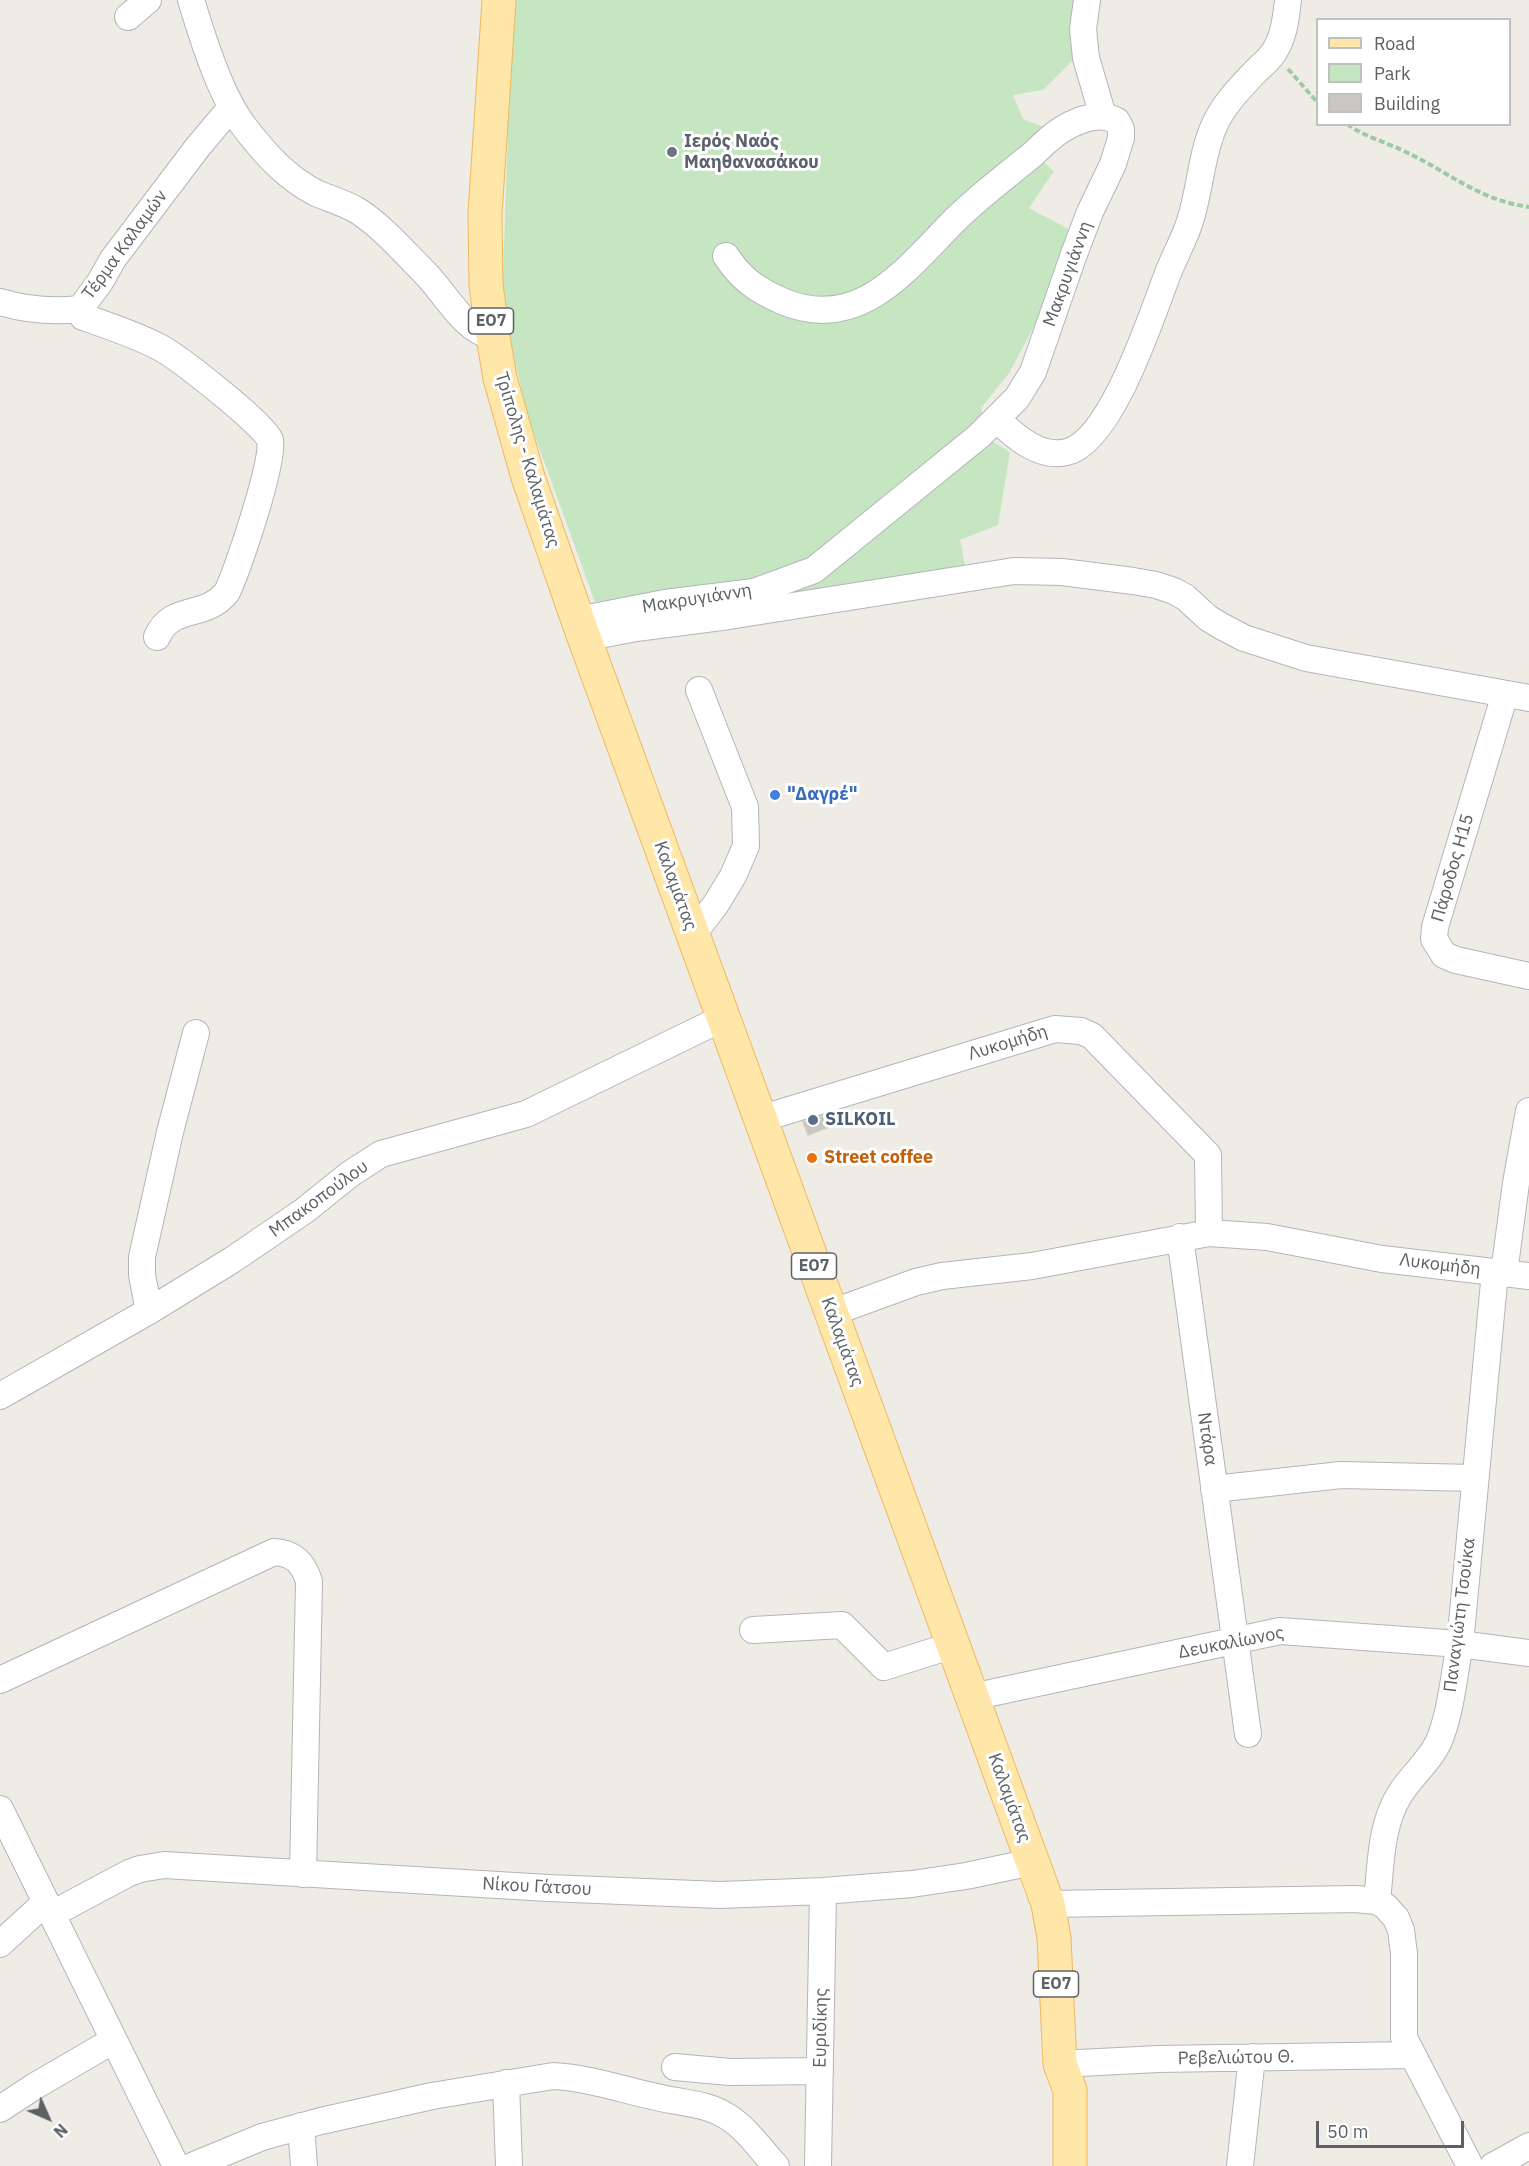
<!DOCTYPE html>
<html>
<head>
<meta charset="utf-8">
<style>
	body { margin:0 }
	#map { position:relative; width:1529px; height:2166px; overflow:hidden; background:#efebe5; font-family:"IBM Plex Sans",sans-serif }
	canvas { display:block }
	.legend { position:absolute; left:1316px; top:18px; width:195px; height:108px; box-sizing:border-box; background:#fff; border:2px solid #bec0c1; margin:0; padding:8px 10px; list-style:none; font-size:18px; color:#5c6165 }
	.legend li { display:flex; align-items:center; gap:12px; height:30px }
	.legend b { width:30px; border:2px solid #bec0c1 }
	.north { position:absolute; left:18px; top:2088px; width:60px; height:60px; -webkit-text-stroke:4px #fff; paint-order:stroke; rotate:135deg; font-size:16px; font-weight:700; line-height:24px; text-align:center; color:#5c6165 }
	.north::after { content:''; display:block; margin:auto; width:21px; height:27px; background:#5c6165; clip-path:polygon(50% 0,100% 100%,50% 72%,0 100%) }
	.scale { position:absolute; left:1316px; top:2121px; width:148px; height:27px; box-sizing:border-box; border:3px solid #5c6165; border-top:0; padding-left:8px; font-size:18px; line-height:21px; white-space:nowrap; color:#5c6165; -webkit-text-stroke:4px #fff; paint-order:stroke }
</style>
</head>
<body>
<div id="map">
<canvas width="1529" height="2166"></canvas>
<ul class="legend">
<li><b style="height:8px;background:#ffe7aa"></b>Road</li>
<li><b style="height:16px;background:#c5e6c1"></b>Park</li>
<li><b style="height:16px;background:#cac6c1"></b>Building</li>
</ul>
<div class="north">N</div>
<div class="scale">50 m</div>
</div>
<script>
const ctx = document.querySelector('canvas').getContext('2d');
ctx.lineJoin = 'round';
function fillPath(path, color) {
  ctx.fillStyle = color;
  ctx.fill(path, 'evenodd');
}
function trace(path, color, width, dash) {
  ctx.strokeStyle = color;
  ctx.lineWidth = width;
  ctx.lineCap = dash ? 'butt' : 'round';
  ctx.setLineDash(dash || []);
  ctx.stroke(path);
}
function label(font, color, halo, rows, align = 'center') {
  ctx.font = font + ' "IBM Plex Sans",sans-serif';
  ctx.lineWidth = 6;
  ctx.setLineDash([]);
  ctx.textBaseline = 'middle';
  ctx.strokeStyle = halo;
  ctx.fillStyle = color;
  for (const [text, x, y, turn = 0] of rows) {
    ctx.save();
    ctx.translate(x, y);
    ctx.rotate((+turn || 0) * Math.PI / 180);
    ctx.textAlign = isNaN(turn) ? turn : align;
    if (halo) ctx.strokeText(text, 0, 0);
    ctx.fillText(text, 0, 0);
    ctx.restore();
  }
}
const green = new Path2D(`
	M516 0H1077L1076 57 1043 90 1013 95 1023 119 1051 130 1028 149 1054 171 1029 208 1072 231 1038 319 1009 373 981 408 990 440 1010 452 998 525 960 540 967 575 644 622 624 599 595 602 527 414 502 303 509 99Z`);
const building = new Path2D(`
	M843 1109 847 1120 808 1135 803 1122Z`);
const path = new Path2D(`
	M1288 69 1318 103
	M1347 124C1365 137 1386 142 1406 152 1450 173 1479 200 1529 207`);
const minor = new Path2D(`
	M191 0C203 39 221 98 246 129 266 155 287 178 316 193 330 199 345 203 358 211 383 227 404 252 425 273 446 294 462 329 493 337
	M1087 0 1083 29 1086 58 1103 116
	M128 17 148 0
	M0 302C26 310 53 312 80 309
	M996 419C1015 436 1039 459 1067 452 1112 441 1152 314 1168 273 1174 258 1182 243 1188 227 1200 195 1200 158 1214 126 1223 105 1240 88 1255 72 1261 66 1269 60 1274 52 1284 37 1286 18 1288 0
	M578 620 665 603 754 592 814 570 979 436 1017 398 1033 372 1074 254 1090 212 1113 164 1121 138V129L1117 121C1096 108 1063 126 1047 141 1040 147 1034 154 1027 159 1002 179 976 199 954 221 906 269 859 334 782 301 757 290 741 279 726 256
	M157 637C172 603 205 620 227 592 237 573 276 456 270 440 264 424 177 356 159 347 134 334 109 326 83 317L80 309 100 282 113 259 197 148 223 117 232 109
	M584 638 636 628 729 616 1014 571 1062 572 1133 581 1156 585 1174 591 1185 597 1208 618 1221 626 1244 638 1306 658 1529 698
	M1505 694 1435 927 1434 939 1444 955 1456 960 1529 976
	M693 934 716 904 733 876 746 846 745 807 699 690
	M760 1119 1055 1029 1081 1031 1092 1036 1208 1155 1209 1233
	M1180 1237 1248 1734
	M1504 1273 1516 1183 1529 1111
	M149 1311 142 1275V1257L170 1132 196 1033
	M831 1313 916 1282 942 1276 1032 1266 1209 1233 1267 1237 1382 1259 1529 1276
	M0 1396 149 1311 232 1260 304 1211 350 1174 381 1154 526 1114 723 1018
	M1214 1489 1341 1475 1475 1478
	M753 1630 842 1625 884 1667 953 1645
	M0 1680 274 1552C294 1553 303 1563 309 1581L303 1874
	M972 1697 1280 1631 1460 1644 1529 1653
	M0 1809 176 2166
	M1377 1901C1381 1866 1380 1825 1400 1794 1411 1776 1429 1762 1438 1743 1451 1714 1454 1674 1460 1644L1495 1272
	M1048 1904 1355 1899 1377 1901 1385 1906 1396 1918 1401 1930 1404 1954V2038L1470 2166
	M52 1914 129 1873 140 1869 164 1865 548 1888 720 1895 823 1891 912 1884 966 1876 1032 1862
	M0 1944 46 1902
	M1060 2064 1158 2059 1412 2055
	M675 2067 730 2072 820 2071
	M506 2083 509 2166
	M0 2109 35 2086 114 2040
	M301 2126 304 2166
	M192 2166 262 2137 321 2121 432 2096 553 2076C594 2078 631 2093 671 2100 692 2104 709 2105 728 2117 747 2129 760 2149 776 2166
	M818 2166 823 1891
	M1240 2166 1252 2057
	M1493 2166 1529 2146`);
const major = new Path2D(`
	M499 0 485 214 486 285 493 337 500 378 528 477 581 629 1048 1904 1054 1938 1060 2064 1070 2090V2166`);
const markers = [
	[672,152,6,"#6b7280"],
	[775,795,6,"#3f7fe0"],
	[813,1120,6,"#5c6f8a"],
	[812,1158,6,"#e8710a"]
];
const shields = [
	[491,321,45],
	[814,1266,45],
	[1056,1984,45]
];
const shieldNames = [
	["ΕΟ7",491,321],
	["ΕΟ7",814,1266],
	["ΕΟ7",1056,1984]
];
const worshipNames = [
	["Ιερός Ναός",684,142],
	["Μαηθανασάκου",684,163]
];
const streetNames = [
	["Τέρμα Καλαμών",125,245,-54],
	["Μακρυγιάννη",1068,274,-70],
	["Τρίπολης - Καλαμάτας",527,460,73],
	["Μακρυγιάννη",697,599,-9],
	["Πάροδος Η15",1453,868,-74],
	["Καλαμάτας",675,886,70],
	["Λυκομήδη",1008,1043,-17],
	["Μπακοπούλου",319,1199,-36],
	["Λυκομήδη",1440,1265,7],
	["Καλαμάτας",842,1342,70],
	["Ντάρα",1207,1439,82],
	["Παναγιώτη Τσούκα",1460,1615,-83],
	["Δευκαλίωνος",1231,1643,-11],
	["Καλαμάτας",1009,1798,70],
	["Νίκου Γάτσου",537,1887,3],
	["Ευριδίκης",821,2028,-89],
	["Ρεβελιώτου Θ.",1236,2058,-1]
];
const shopNames = [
	["\"Δαγρέ\"",787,795]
];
const serviceNames = [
	["SILKOIL",825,1120]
];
const foodNames = [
	["Street coffee",824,1158]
];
fillPath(green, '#c5e6c1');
fillPath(building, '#cac6c1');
trace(building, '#d4cdc3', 1.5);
trace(minor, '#b2b6b9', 28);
trace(major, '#f1b65c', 35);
trace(path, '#9bcaa3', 4, [6, 3]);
trace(minor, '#fff', 26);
trace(major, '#ffe7aa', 33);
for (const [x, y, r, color] of markers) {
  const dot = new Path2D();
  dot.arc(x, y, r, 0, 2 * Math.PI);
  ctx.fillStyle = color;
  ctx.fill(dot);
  trace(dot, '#fff', 2);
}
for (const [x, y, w] of shields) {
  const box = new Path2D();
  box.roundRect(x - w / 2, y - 13, w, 26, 4.5);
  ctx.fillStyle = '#fff';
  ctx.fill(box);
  trace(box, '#5c6165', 1.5);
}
label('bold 16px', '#5c6165', null, shieldNames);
label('bold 18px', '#5b616d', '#fff', worshipNames, 'left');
label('18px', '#5c6165', '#fff', streetNames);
label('bold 18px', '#366cbe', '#fff', shopNames, 'left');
label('bold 18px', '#4e5e75', '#fff', serviceNames, 'left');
label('bold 18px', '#c56008', '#fff', foodNames, 'left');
</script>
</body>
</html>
